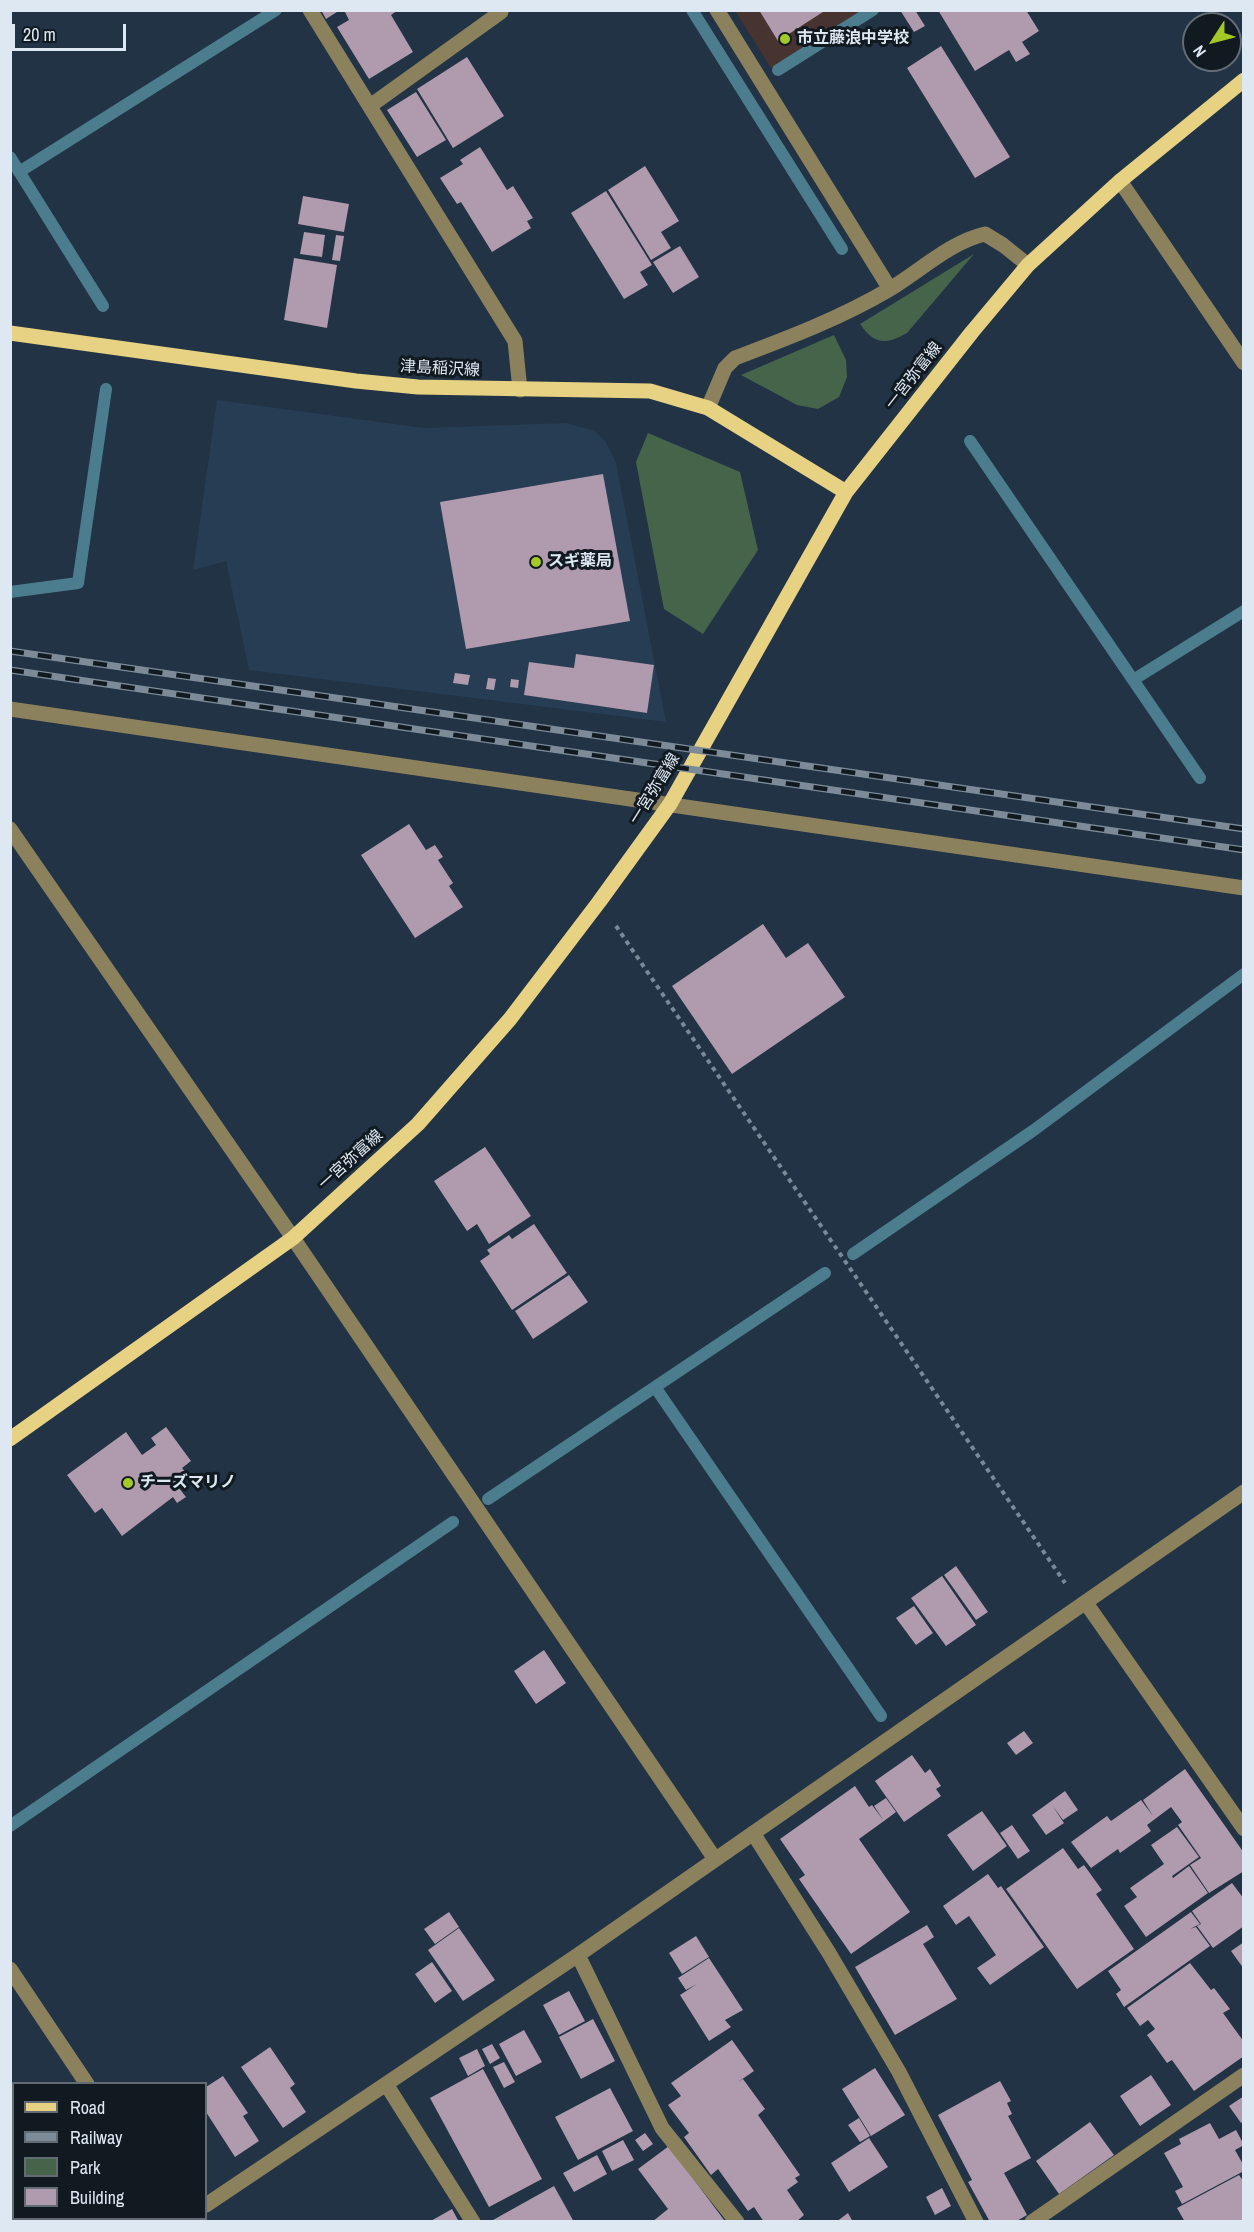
<!DOCTYPE html>
<html>
<head>
<meta charset="utf-8">
<style>
	body { margin:0 }
	#map { position:relative; width:1254px; height:2232px; overflow:hidden; background:#213344; font-family:"Archivo Narrow",sans-serif }
	canvas { display:block }
	.frame { position:absolute; inset:0; border:12px solid #dde8f3; pointer-events:none }
	.legend { position:absolute; left:12px; top:2082px; width:195px; height:138px; box-sizing:border-box; background:#121a21; border:2px solid #636c75; margin:0; padding:8px 10px; list-style:none; font-size:18px; color:#dde8f3 }
	.legend li { display:flex; align-items:center; gap:12px; height:30px }
	.legend b { width:30px; border:2px solid #636c75 }
	.north { position:absolute; left:1182px; top:12px; width:60px; height:60px; box-sizing:border-box; background:#121a21; border:2px solid #636c75; border-radius:50%; rotate:234deg; font-size:16px; font-weight:700; line-height:24px; text-align:center; color:#dde8f3 }
	.north::after { content:''; display:block; margin:auto; width:21px; height:27px; background:#a3c926; clip-path:polygon(50% 0,100% 100%,50% 72%,0 100%) }
	.scale { position:absolute; left:12px; top:24px; width:114px; height:27px; box-sizing:border-box; border:3px solid #dde8f3; border-top:0; padding-left:8px; font-size:18px; line-height:21px; white-space:nowrap; color:#dde8f3; -webkit-text-stroke:4px #121a21; paint-order:stroke }
</style>
</head>
<body>
<div id="map">
<canvas width="1254" height="2232"></canvas>
<div class="frame"></div>
<ul class="legend">
<li><b style="height:8px;background:#e7d183"></b>Road</li>
<li><b style="height:8px;background:#7d8b99"></b>Railway</li>
<li><b style="height:16px;background:#46644a"></b>Park</li>
<li><b style="height:16px;background:#b09aad"></b>Building</li>
</ul>
<div class="north">N</div>
<div class="scale">20 m</div>
</div>
<script>
const ctx = document.querySelector('canvas').getContext('2d');
ctx.lineJoin = 'round';
function fillPath(path, color) {
  ctx.fillStyle = color;
  ctx.fill(path, 'evenodd');
}
function trace(path, color, width, dash) {
  ctx.strokeStyle = color;
  ctx.lineWidth = width;
  ctx.lineCap = dash ? 'butt' : 'round';
  ctx.setLineDash(dash || []);
  ctx.stroke(path);
}
function label(font, color, halo, rows, align = 'center') {
  ctx.font = font + ' "Archivo Narrow","Noto Sans JP",sans-serif';
  ctx.lineWidth = 6;
  ctx.setLineDash([]);
  ctx.textBaseline = 'middle';
  ctx.strokeStyle = halo;
  ctx.fillStyle = color;
  for (const [text, x, y, turn = 0] of rows) {
    ctx.save();
    ctx.translate(x, y);
    ctx.rotate((+turn || 0) * Math.PI / 180);
    ctx.textAlign = isNaN(turn) ? turn : align;
    if (halo) ctx.strokeText(text, 0, 0);
    ctx.fillText(text, 0, 0);
    ctx.restore();
  }
}
const built = new Path2D(`
	M217 400 424 428 566 423 595 431 606 442 616 463 666 722 249 670 226 561 193 570Z`);
const education = new Path2D(`
	M735 11H864L771 68Z`);
const green = new Path2D(`
	M974 254 907 333C885 345 875 345 860 324Z
	M834 335 846 360 847 377 839 397 818 409 797 405 741 375Z
	M648 433 740 472 758 550 703 634 664 609 636 462Z`);
const stream = new Path2D(`
	M692 10 842 249
	M778 70 873 10
	M10 157 103 306
	M19 172 276 10
	M970 441 1200 778
	M10 592 78 583 106 389
	M1133 680 1244 611
	M853 1254 1034 1130 1244 974
	M655 1387 881 1716
	M488 1499 825 1273
	M10 1826 453 1522`);
const building = new Path2D(`
	M321 10H340L326 19Z
	M344 10H398L391 15 413 52 369 79 337 27 349 20Z
	M759 10H826L778 41Z
	M900 10H915L925 26 914 32Z
	M938 10H1026L1039 31 1022 42 1030 54 1016 62 1009 50 975 71Z
	M941 46 1010 157 975 178 907 68Z
	M467 57 504 116 453 148 417 89Z
	M416 92 446 140 417 157 387 110Z
	M480 147 507 190 513 186 533 218 527 221 531 228 492 252 461 202 457 204 440 178 463 164 460 160Z
	M645 166 679 221 661 232 671 248 651 260 608 190Z
	M606 191 652 265 640 272 648 285 624 299 571 213Z
	M303 196 349 204 344 232 298 224Z
	M304 232 325 235 322 257 300 254Z
	M336 235 344 236 340 261 332 260Z
	M680 246 699 277 673 293 653 262Z
	M294 258 337 265 327 328 284 320Z
	M603 474 630 621 466 649 440 502Z
	M576 654 654 665 647 713 524 695 529 662 574 668Z
	M455 673 470 675 468 685 453 683Z
	M488 678 496 679 494 690 486 689Z
	M511 679 519 680 518 688 510 687Z
	M409 824 426 850 435 845 443 857 438 860 453 883 449 886 463 907 415 938 361 855Z
	M763 924 786 958 808 943 845 997 732 1074 672 986Z
	M485 1147 531 1216 489 1244 477 1224 467 1231 434 1181Z
	M534 1224 567 1273 512 1310 480 1261 490 1254 487 1250 509 1235 512 1239Z
	M569 1275 588 1302 533 1339 515 1311Z
	M166 1427 191 1461 182 1468 187 1474 175 1483 186 1497 177 1503 173 1497 122 1536 102 1508 95 1513 67 1475 126 1432 142 1455 156 1445 151 1438Z
	M956 1566 988 1612 976 1620 944 1575Z
	M942 1576 976 1625 946 1646 911 1598Z
	M914 1606 933 1633 916 1645 896 1618Z
	M544 1650 566 1683 536 1704 514 1671Z
	M1024 1731 1033 1743 1016 1755 1007 1743Z
	M912 1755 925 1773 930 1769 941 1786 936 1789 941 1796 904 1822 875 1781Z
	M1185 1769 1244 1853V1871L1209 1893 1190 1865 1201 1858 1178 1825 1182 1822 1171 1807 1147 1825 1151 1831 1120 1853 1118 1849 1091 1868 1071 1842 1107 1816 1111 1821 1141 1800 1153 1816 1143 1800Z
	M855 1786 869 1807 872 1805 884 1821 859 1839 910 1912 851 1954 799 1879 805 1875 780 1839Z
	M1065 1791 1078 1810 1063 1820 1052 1805 1064 1823 1046 1835 1032 1815Z
	M886 1798 896 1812 884 1821 874 1806Z
	M982 1811 1007 1846 973 1871 947 1835Z
	M1012 1825 1030 1851 1018 1859 1000 1833Z
	M1177 1827 1199 1857 1172 1876 1173 1878 1189 1866 1208 1893 1146 1937 1124 1906 1137 1897 1130 1888 1164 1864 1151 1845Z
	M1063 1848 1078 1869 1084 1865 1102 1890 1096 1894 1134 1949 1077 1989 1006 1889Z
	M988 1874 998 1888 1001 1886 1044 1947 990 1985 977 1968 996 1955 969 1916 956 1925 943 1906Z
	M1232 1883 1244 1899V1926L1213 1948 1197 1926 1201 1924 1192 1911Z
	M449 1912 459 1927 435 1944 424 1929Z
	M1191 1912 1200 1924 1190 1929 1196 1927 1210 1946 1124 2007 1116 1994 1121 1990 1108 1971Z
	M927 1925 934 1937 923 1944 957 1999 895 2035 855 1967Z
	M459 1928 495 1980 463 2001 428 1950Z
	M696 1936 709 1957 682 1974 669 1953Z
	M1244 1942V1969L1231 1951Z
	M709 1958 743 2010 725 2020 731 2027 709 2041 680 1995 697 1984 686 1990 678 1978Z
	M432 1962 452 1991 435 2003 415 1974Z
	M1190 1963 1211 1990 1214 1988 1230 2009 1223 2013 1244 2042V2056L1194 2091 1172 2060 1167 2063 1147 2035 1155 2029 1148 2020 1140 2026 1127 2008Z
	M569 1991 585 2021 559 2035 543 2005Z
	M593 2019 615 2061 581 2079 559 2037Z
	M524 2030 542 2062 516 2076 499 2044Z
	M732 2040 754 2071 738 2082 743 2079 765 2109 758 2115 800 2175 795 2178 798 2182 787 2190 804 2215 796 2222H764L754 2207 748 2211 718 2169 711 2175 684 2137 689 2133 668 2105 681 2096 671 2083Z
	M492 2044 500 2058 490 2064 482 2049Z
	M270 2047 295 2084 290 2088 306 2112 283 2128 241 2067Z
	M477 2049 485 2066 468 2076 459 2058Z
	M504 2062 515 2082 504 2088 493 2067Z
	M875 2068 905 2115 871 2136 842 2089Z
	M483 2069 542 2179 489 2207 430 2098Z
	M1151 2075 1171 2105 1140 2126 1120 2096Z
	M223 2076 248 2113 243 2116 259 2141 235 2157 206 2112V2087Z
	M1000 2081 1011 2101 1007 2103 1012 2114 1008 2116 1031 2158 1004 2173 1027 2215 1015 2222H990L968 2182 972 2180 938 2115Z
	M610 2088 633 2131 578 2160 555 2117Z
	M1244 2096V2121L1241 2123 1229 2106Z
	M859 2118 870 2136 860 2142 848 2125Z
	M1090 2122 1114 2155 1059 2194 1036 2161Z
	M1210 2123 1219 2139 1236 2130 1244 2145 1235 2150 1244 2166V2171L1182 2204 1175 2191 1183 2187 1164 2153 1181 2144 1179 2139Z
	M645 2133 653 2144 643 2151 635 2140Z
	M869 2138 888 2167 849 2192 831 2163Z
	M623 2140 634 2160 612 2171 602 2151Z
	M669 2146 724 2220 722 2222H652L668 2209 638 2169Z
	M597 2155 607 2174 574 2192 563 2173Z
	M1239 2175 1244 2182V2222H1185L1177 2208Z
	M10 2179 14 2184V2218H37L39 2222H10Z
	M554 2186 574 2222H494L493 2220Z
	M942 2188 951 2206 935 2215 926 2197Z
	M452 2209 459 2222H429Z
	M848 2213 853 2222H836Z`);
const path = new Path2D(`
	M616 926 1065 1583`);
const minor = new Path2D(`
	M310 10 515 341 520 390
	M717 10 890 289
	M370 106 501 12
	M1120 181 1244 363
	M708 408 725 368 735 358C788 338 841 318 890 289 920 271 950 242 985 234L1003 245 1028 265
	M10 709 1244 888
	M10 829 293 1238 715 1859
	M1086 1603 1244 1829
	M753 1833 829 1953 899 2072 976 2222
	M578 1955 662 2128 737 2222
	M10 1969 87 2084
	M386 2084 473 2222
	M206 2205 578 1955 1244 1492
	M180 2222 185 2218
	M1032 2222 1244 2075`);
const major = new Path2D(`
	M10 333 356 381 418 387 650 391 708 408 846 492
	M10 1439 293 1238 418 1124 510 1019 599 902 670 804 846 492 972 332 1028 265 1120 181 1244 80`);
const rail = new Path2D(`
	M10 651 1244 829
	M10 670 1244 850`);
const markers = [
	[785,39,6,"#a3c926"],
	[536,562,6,"#a3c926"],
	[128,1483,6,"#a3c926"]
];
const poiNames = [
	["市立藤浪中学校",797,39],
	["スギ薬局",548,562],
	["チーズマリノ",140,1483]
];
const streetNames = [
	["津島稲沢線",440,369,3],
	["一宮弥富線",914,376,-52],
	["一宮弥富線",655,789,-58],
	["一宮弥富線",351,1160,-42]
];
fillPath(built, '#263d53');
fillPath(education, '#47332f');
fillPath(green, '#46644a');
trace(stream, '#4c7d8e', 12);
fillPath(building, '#b09aad');
trace(path, '#7a8897', 4, [4.5, 4.5]);
trace(minor, '#8c815d', 15);
trace(major, '#e7d183', 15);
trace(rail, '#7d8b99', 7);
trace(rail, '#121a21', 4.5, [14]);
for (const [x, y, r, color] of markers) {
  const dot = new Path2D();
  dot.arc(x, y, r, 0, 2 * Math.PI);
  ctx.fillStyle = color;
  ctx.fill(dot);
  trace(dot, '#121a21', 2);
}
label('bold 16px', '#dde8f3', '#121a21', poiNames, 'left');
label('16px', '#dde8f3', '#121a21', streetNames);
</script>
</body>
</html>
